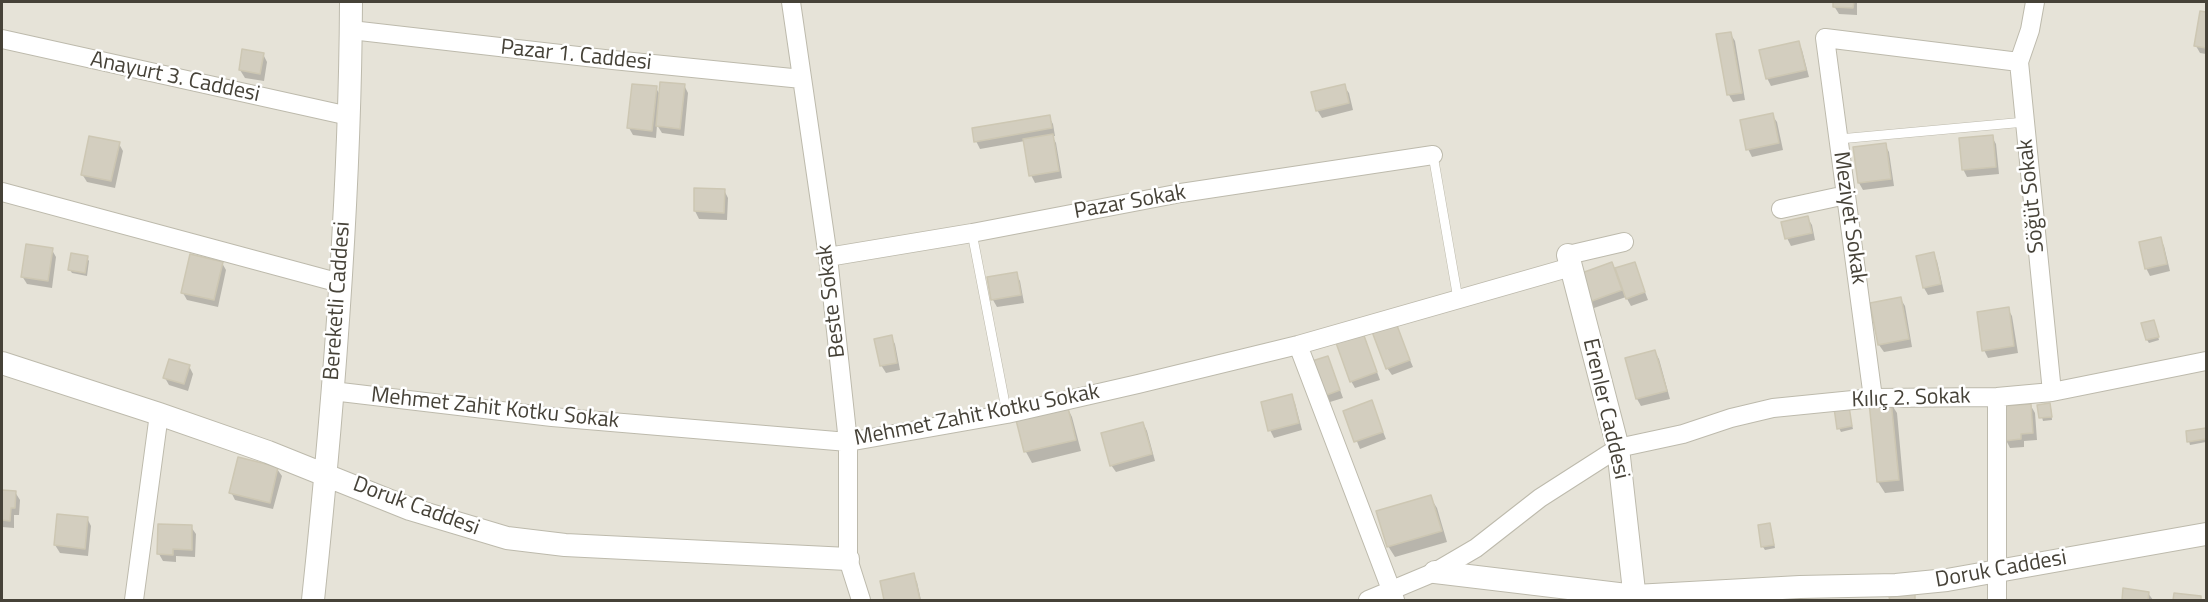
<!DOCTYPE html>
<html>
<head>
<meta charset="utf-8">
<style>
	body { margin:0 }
	#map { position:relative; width:2208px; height:602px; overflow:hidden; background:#f3f1e9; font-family:"Titillium Web",sans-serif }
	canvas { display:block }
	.frame { position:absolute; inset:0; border:3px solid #464238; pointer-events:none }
</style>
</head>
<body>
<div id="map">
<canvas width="2208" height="602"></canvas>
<div class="frame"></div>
</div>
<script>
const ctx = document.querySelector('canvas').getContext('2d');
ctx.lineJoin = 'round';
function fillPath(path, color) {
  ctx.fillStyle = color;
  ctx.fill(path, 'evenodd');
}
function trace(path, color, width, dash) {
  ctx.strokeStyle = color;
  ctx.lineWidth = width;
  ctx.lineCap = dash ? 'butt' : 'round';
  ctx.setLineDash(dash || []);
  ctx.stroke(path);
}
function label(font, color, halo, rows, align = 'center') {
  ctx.font = font + ' "Titillium Web",sans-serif';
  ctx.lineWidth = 5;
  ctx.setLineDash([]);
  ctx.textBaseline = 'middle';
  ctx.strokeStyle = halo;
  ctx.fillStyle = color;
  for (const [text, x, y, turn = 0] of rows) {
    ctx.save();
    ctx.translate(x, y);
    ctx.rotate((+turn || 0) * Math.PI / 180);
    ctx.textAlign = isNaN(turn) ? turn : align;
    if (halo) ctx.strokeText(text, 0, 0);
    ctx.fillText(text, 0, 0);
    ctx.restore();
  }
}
const residential = new Path2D(`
	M2 2H2206V600H2Z`);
const shadow = new Path2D(`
	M1835 2H1857V15L1839 14 1834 6Z
	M2201 13 2206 14V54L2200 53 2196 46Z
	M1730 33 1735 41 1745 100 1733 102 1729 95 1718 36Z
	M1798 42 1802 50 1809 77 1771 86 1767 78Z
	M263 54 267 62 264 81 245 78 240 70Z
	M684 85 688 93 684 136 662 133 657 125 656 138 633 135 629 128 656 88 660 95Z
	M1344 86 1349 93 1353 110 1322 118 1317 110Z
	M1772 115 1777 122 1783 150 1752 157 1748 149Z
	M1049 117 1053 124 1055 136H1052L1056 143 1062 178 1035 183 1031 175 1025 141 980 149 976 141Z
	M1992 137 1996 144 1999 174 1967 177 1963 169Z
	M119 144 123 151 115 188 87 182 82 174Z
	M1885 145 1889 152 1894 186 1863 190 1859 183Z
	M724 190 728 198 727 220 699 219 695 211Z
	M1807 217 1812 225 1815 240 1791 246 1787 238Z
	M2160 238 2164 246 2170 271 2150 276 2146 268Z
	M52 250 56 257 52 288 27 284 22 276Z
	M1933 254 1937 261 1944 292 1928 295 1924 288Z
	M87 258 89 261 87 276 72 273 70 270Z
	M222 263 226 270 218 307 187 300 183 293Z
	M1634 263 1648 300 1631 306 1626 297 1594 308 1590 301 1611 264 1618 276Z
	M1016 274 1020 281 1024 303 997 307 993 300 989 278Z
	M1900 298 1905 306 1912 347 1884 352 1879 345Z
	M2008 309 2012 316 2018 353 1988 358 1984 350Z
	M1394 322 1413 367 1392 375 1387 368Z
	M2155 325 2159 340 2149 343 2147 340Z
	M1362 332 1380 380 1355 388 1351 381Z
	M891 337 895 344 900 370 886 373 881 365Z
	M1655 352 1659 359 1670 399 1641 406 1637 399 1627 359Z
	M1331 365 1343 398 1330 402 1325 395Z
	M189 366 193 374 188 391 169 385 165 378Z
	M1291 395 1295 403 1302 430 1274 438 1270 430Z
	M1371 402 1386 439 1360 449 1345 412Z
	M1890 402 1897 413 1904 491 1885 493 1878 482 1871 403Z
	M1066 405 1072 417 1081 451 1032 463 1026 452 1017 417Z
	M2031 406 2035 413 2037 440 2024 441V447L2010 448 2006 440Z
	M2039 406 2051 408 2052 420 2043 421Z
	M1848 408 1853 429 1841 432 1839 428Z
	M1143 423 1147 431 1155 461 1116 472 1111 465Z
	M2206 429V442L2190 445 2189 441Z
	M277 469 282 476 273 509 235 500 231 492Z
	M2 491 15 492 20 500 19 515H14V528L2 527Z
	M1430 497 1437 508 1447 542 1395 557 1388 546Z
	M87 518 91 526 88 556 60 553 55 545Z
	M191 527 196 534 195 557 176 556V562L163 561 159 554Z
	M1771 528 1775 548 1765 550 1763 547Z
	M913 575 917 582 921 600H886L882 582Z
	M2125 590 2148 593 2153 600H2123Z`);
const building = new Path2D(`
	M1833 2H1854L1853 8 1833 7Z
	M2200 11 2206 12V48L2194 46Z
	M1731 32 1742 93 1727 95 1716 34Z
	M1799 41 1806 70 1766 79 1759 50Z
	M242 49 264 53 260 74 239 70Z
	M660 82 685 84 680 129 656 126Z
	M632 84 657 86 652 131 627 128Z
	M1345 84 1349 103 1316 111 1311 92Z
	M1773 113 1779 143 1746 150 1740 120Z
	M1050 115 1052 128 974 142 972 128Z
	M1053 134 1059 171 1029 176 1023 139Z
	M1993 135 1996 167 1962 170 1959 138Z
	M89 136 120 142 111 181 81 175Z
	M1886 143 1891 179 1858 183 1853 147Z
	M694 188 725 189 724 213 694 211Z
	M1808 216 1812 233 1785 239 1781 222Z
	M2161 237 2167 264 2145 269 2139 242Z
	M26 244 53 248 48 281 21 277Z
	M1934 252 1941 284 1923 288 1916 256Z
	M71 253 88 256 85 273 68 270Z
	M190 254 223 262 214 300 181 293Z
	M1612 262 1622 290 1589 302 1579 274Z
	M1635 262 1645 292 1626 299 1615 268Z
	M1017 272 1021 295 991 300 987 277Z
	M1901 297 1909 339 1878 345 1870 303Z
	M2009 307 2014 346 1982 351 1977 312Z
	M1395 320 1410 360 1386 369 1371 329Z
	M2154 320 2159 337 2146 340 2141 323Z
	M1362 330 1377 372 1350 382 1335 340Z
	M892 335 897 363 880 366 874 339Z
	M1655 350 1667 391 1636 399 1625 358Z
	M1328 356 1340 390 1324 396 1312 361Z
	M169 359 190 365 184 384 163 378Z
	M1292 394 1299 423 1268 431 1261 402Z
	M1372 400 1383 432 1354 442 1343 411Z
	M1891 400 1899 480 1877 482 1869 402Z
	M2050 403 2052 417 2039 418 2037 405Z
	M1067 404 1076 440 1024 452 1015 416Z
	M2031 404 2033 433 2021 434V439L2004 441 2002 406Z
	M1849 406 1852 426 1837 429 1834 408Z
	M1143 422 1152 454 1110 466 1101 433Z
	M2206 428V439L2187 442 2186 431Z
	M238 457 278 467 270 503 229 493Z
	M2 490 16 491 15 508H11L10 521 2 520Z
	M1431 495 1442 531 1387 547 1376 511Z
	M57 514 88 517 85 549 54 545Z
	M1770 523 1774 545 1761 547 1758 525Z
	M158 524 192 525V550L173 549V555L157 554Z
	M914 573 920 600H884L880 581Z
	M2123 588 2149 592 2148 600H2122Z
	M2174 593 2201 596V600H2173Z
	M1915 594V600H1890L1889 597Z`);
const service = new Path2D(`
	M1839 139 2025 122
	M1433 155 1458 299
	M972 233 1007 414`);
const minor = new Path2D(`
	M791 2 828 257 848 442V559L861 600
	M2035 2 2030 30 2019 62 2052 392
	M351 30 613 60 802 79
	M2 39 349 116
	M2 192 340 283
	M1781 209 1846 195
	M1568 255 1624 242
	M828 257 972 233 1181 193 1433 155
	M1298 345 1395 600
	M332 391 552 417 848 442 1007 414 1138 384 1298 345 1571 267
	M1873 398 1825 38 2019 62
	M134 600 159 414
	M1368 600 1435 572 1476 548 1540 498 1618 448 1683 434 1731 418 1773 408 1873 398 1997 397 2052 392 2206 361
	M1997 600V397`);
const tertiary = new Path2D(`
	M1568 255 1618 448 1635 600
	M2 363 159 414 268 452 410 509 507 538 565 545 848 559
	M1435 572 1635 596 1800 587 1896 585 1947 580 2206 534
	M313 600C334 402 350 201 351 2`);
const streetNames = [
	["Pazar 1. Caddesi",576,56,6],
	["Anayurt 3. Caddesi",175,78,12],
	["Söğüt Sokak",2032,196,-96],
	["Pazar Sokak",1130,203,-10],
	["Meziyet Sokak",1849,218,82],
	["Bereketli Caddesi",338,301,-86],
	["Beste Sokak",832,301,-97],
	["Kılıç 2. Sokak",1911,399,-2],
	["Mehmet Zahit Kotku Sokak",495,409,6],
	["Erenler Caddesi",1605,409,77],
	["Mehmet Zahit Kotku Sokak",977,416,-11],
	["Doruk Caddesi",416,507,20],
	["Doruk Caddesi",2001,570,-10]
];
fillPath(residential, '#e6e3d8');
fillPath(shadow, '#0003');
fillPath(building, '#d3cebf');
trace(building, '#cdc7b3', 1.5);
trace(service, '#bdbaac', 10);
trace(minor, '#bdbaac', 20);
trace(tertiary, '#bdbaac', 24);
trace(service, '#fff', 9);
trace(minor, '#fff', 18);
trace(tertiary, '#fff', 22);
label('22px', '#464238', '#fff', streetNames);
</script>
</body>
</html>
